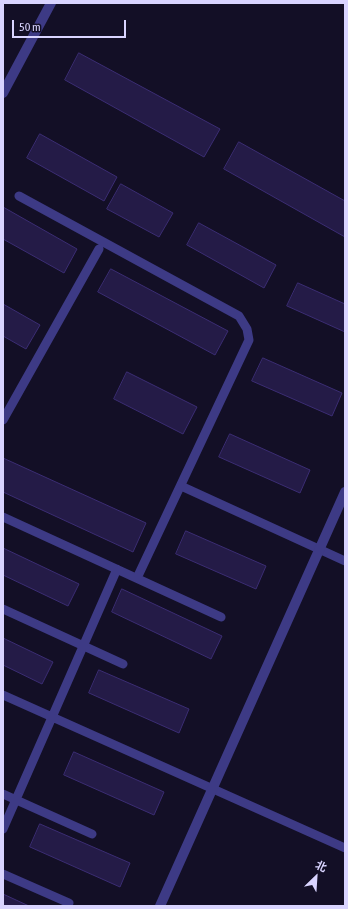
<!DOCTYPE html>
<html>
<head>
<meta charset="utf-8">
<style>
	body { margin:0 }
	#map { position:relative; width:348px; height:909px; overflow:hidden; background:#130f26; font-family:"Asap Condensed","Noto Sans SC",sans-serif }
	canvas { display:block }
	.frame { position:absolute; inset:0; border:4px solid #d9d4ff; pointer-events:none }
	.north { position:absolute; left:296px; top:857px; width:40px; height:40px; -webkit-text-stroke:3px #130f26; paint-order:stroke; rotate:25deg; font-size:11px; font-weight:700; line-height:16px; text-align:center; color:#d9d4ff }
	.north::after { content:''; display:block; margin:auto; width:14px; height:18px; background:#d9d4ff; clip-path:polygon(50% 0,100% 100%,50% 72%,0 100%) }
	.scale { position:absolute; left:12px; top:20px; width:114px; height:18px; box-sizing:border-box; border:2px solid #d9d4ff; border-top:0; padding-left:5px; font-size:12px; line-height:14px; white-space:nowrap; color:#d9d4ff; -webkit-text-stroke:3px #130f26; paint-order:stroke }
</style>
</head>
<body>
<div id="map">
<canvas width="348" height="909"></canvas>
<div class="frame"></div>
<div class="north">北</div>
<div class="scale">50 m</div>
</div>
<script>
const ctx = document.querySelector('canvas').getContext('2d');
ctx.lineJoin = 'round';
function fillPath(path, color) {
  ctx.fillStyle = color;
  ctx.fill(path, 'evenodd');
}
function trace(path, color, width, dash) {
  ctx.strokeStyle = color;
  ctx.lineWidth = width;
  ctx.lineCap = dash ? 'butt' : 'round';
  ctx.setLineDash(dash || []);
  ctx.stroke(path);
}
const building = new Path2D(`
	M79 53 220 129 204 157 65 80Z
	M40 134 117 177 104 201 27 158Z
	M239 142 345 201V237L224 169Z
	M121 184 173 213 159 237 107 209Z
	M3 207 77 249 64 273 3 239Z
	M199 223 276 265 264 288 187 245Z
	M111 269 228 331 215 355 98 292Z
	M298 283 345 304V332L287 306Z
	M3 304 40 325 26 349 3 336Z
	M263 358 342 393 332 416 252 381Z
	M127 372 197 407 183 434 114 399Z
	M230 434 310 470 300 493 219 457Z
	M3 458 146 523 133 552 3 492Z
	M186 531 266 566 256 589 176 554Z
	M3 548 79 584 68 606 3 575Z
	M122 589 222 636 211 659 112 612Z
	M3 638 53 662 42 684 3 665Z
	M99 670 189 709 179 733 89 693Z
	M74 752 164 792 154 815 64 775Z
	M40 824 130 863 120 887 30 847Z
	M3 894 29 906H3Z`);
const service = new Path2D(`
	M19 196 239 316 247 329 249 340 137 578
	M3 420 99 249
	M181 486 345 561
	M3 517 221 617
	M3 609 123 664
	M3 695 345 848
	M3 794 92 834
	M3 829 117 569
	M3 874 69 903`);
const minor = new Path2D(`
	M3 93 51 3
	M160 906 345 492`);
fillPath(building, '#241b47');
trace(building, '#3b2d73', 1);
trace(service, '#3d3a85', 9);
trace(minor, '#3d3a85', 10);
</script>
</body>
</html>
